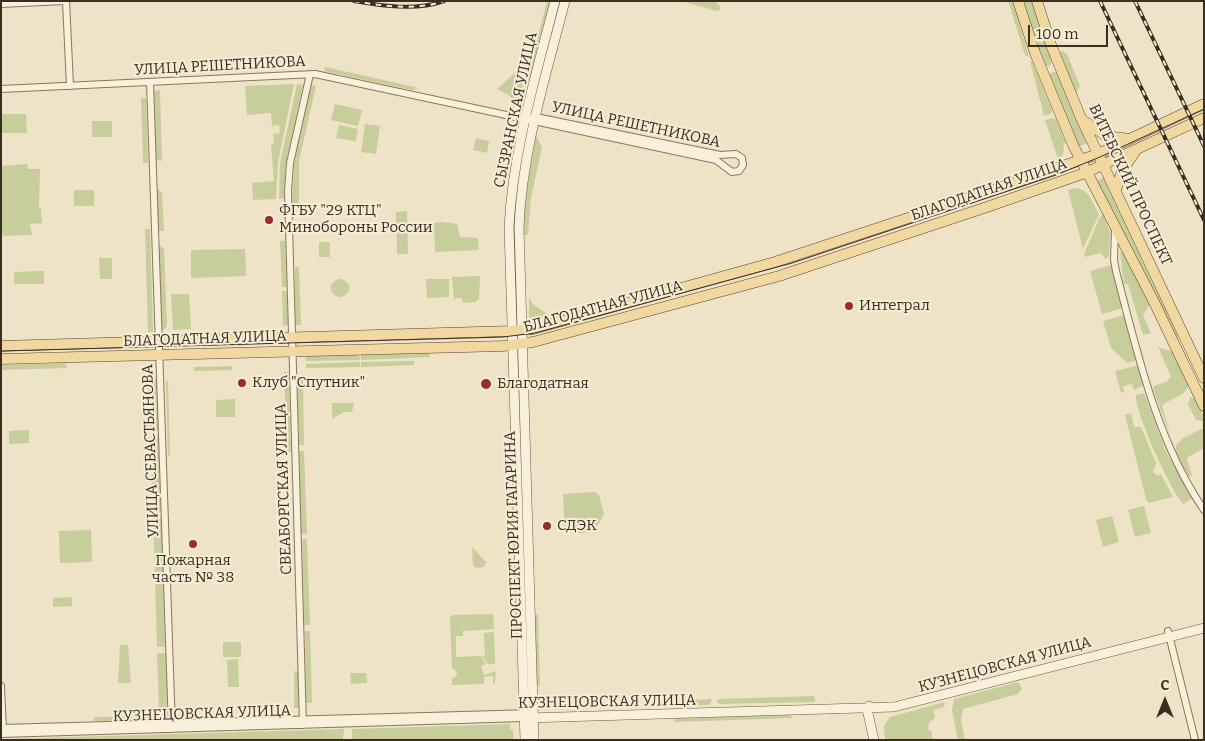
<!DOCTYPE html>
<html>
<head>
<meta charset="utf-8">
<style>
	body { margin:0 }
	#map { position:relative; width:1205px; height:741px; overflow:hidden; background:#eee3c7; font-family:Bitter,serif }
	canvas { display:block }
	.frame { position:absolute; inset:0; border:2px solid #3b2d20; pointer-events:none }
	.north { position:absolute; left:1140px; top:676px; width:50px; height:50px; -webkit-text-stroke:4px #f6edd7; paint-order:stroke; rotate:0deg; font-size:14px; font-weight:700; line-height:20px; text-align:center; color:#3b2d20 }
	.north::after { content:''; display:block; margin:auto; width:18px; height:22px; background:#3b2d20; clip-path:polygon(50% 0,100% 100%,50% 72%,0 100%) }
	.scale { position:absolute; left:1028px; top:25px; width:80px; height:22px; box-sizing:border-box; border:2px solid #3b2d20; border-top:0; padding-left:6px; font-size:15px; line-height:18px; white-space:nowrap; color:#3b2d20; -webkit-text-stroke:4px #f6edd7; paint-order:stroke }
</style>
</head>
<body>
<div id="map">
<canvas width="1205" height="741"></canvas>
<div class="frame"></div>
<div class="north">С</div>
<div class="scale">100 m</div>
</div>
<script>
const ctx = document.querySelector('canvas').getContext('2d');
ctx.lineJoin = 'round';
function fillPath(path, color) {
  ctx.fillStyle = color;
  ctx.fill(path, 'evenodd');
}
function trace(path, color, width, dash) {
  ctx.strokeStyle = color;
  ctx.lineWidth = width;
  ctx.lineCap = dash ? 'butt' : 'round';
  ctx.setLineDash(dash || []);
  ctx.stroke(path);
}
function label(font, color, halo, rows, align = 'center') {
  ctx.font = font + ' Bitter,serif';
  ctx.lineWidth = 4;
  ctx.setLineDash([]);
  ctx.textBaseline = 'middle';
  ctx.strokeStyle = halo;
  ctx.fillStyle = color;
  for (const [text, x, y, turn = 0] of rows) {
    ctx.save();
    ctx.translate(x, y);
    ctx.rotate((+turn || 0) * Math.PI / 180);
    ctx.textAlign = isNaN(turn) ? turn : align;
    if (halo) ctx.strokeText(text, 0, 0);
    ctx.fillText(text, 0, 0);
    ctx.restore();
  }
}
const green = new Path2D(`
	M547 1H550L529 83 528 76Z
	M681 1H715L720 6V10L717 11Z
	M1008 1H1013L1029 57 1025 55Z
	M1023 1H1033L1052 61 1050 66 1044 65Z
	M1063 51 1067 54 1080 86 1076 93 1059 52Z
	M1030 61H1032L1052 110V113L1044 116Z
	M325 67 419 88 412 90 324 71Z
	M518 70 523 87 517 106 509 95 497 89Z
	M1057 71 1087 143 1078 147 1048 74Z
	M294 84 278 162 276 199 253 200 252 183 274 181 271 146 274 143 273 134 280 133 279 125 272 126 271 113 247 115 245 86Z
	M297 84 303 85 286 163 284 198 279 199 280 163Z
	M311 85 316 86 299 161V204H292L294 164Z
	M160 90 162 161 156 160 154 91Z
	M141 98H146L148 163H143Z
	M335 104 362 110 358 126 331 120Z
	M2 114H26L27 133H2Z
	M1052 118 1056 119 1066 143 1064 144 1063 155 1058 159 1045 120Z
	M92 121H112V137H92Z
	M365 124 380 126 376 154 361 152Z
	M339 125 358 129 356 141 336 138Z
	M536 136 542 147 531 198 528 235H523L526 193Z
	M476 138 489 141 487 153 473 150Z
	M27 164 28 169H40L39 208H41L42 223 30 224 32 235 4 236 1 232V166Z
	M1105 177 1179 337 1177 338 1096 181Z
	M156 188 162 193 164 231H158Z
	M1075 188C1089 188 1093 204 1099 214L1083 249 1068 190Z
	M74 190H94V206H74Z
	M407 211 408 254H397L396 212Z
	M1103 215 1110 232 1109 256 1105 259 1101 253 1085 257 1084 254 1100 217Z
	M443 222 457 224 460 237 478 238 479 250 435 252 434 223Z
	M145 229H150L153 332H148Z
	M280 241H285L287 287H282Z
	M319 242H330V257H319Z
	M158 244 164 249 167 325 165 329 161 330Z
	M245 249 246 276 191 278V250Z
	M1120 252 1124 253 1151 303 1143 315 1151 333 1143 335 1128 284H1124Z
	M99 258H112V279H100Z
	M1112 265 1123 308 1102 314 1090 271Z
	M295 267H299L301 325H295Z
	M44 271V284H14V272Z
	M480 276 479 299 475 302 463 303 462 298H455L454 303 452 277Z
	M426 279H449V297L427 298Z
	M331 288a9 9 0 1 1 18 0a9 9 0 1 1-18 0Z
	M282 291H287L288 325 283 326Z
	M171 294H189L191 329 173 330Z
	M529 297 533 304 551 317 529 320Z
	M1124 315 1138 360 1127 363 1111 348 1103 321Z
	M1158 347 1174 352 1189 384C1185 398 1171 397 1162 406L1171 437 1153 389 1154 386 1166 382 1171 377Z
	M429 353 430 357 361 360V355Z
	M359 355 360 360 306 361V356Z
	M414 361V365L361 367V362Z
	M360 362V367L306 368V364Z
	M66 363 67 368 1 370V365Z
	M1139 365 1144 385 1134 390 1132 384 1123 386 1124 392 1121 393 1115 371Z
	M232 366V370L194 371V367Z
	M284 372H289L291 451 287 452Z
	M297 378H303L304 445H299Z
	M148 379H158L159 430H150Z
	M166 381H168L170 455 168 456Z
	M1144 393 1166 452 1192 498 1184 504C1172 495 1134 410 1136 395Z
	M1190 397 1195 398 1204 417 1203 421 1196 420 1188 404Z
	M235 399V417H216V400Z
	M332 403H354L352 412H344L332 419Z
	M1131 413 1134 427H1141L1156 463 1153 472 1158 476 1161 474 1173 497 1148 503 1146 499 1125 415Z
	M1204 428V448L1188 457 1187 460 1192 475 1189 477 1176 454V445L1183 438Z
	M29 430V443L9 444V431Z
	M159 435 162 512 153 513 151 436Z
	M299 451H304L307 534H301Z
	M595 492 599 495 604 514C596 533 583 537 565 529L563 494Z
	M1144 506 1151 533 1135 537 1128 510Z
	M1112 516 1119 542 1103 547 1096 520Z
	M153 517 162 518 163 572 155 573Z
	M91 530 92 562 60 563 59 531Z
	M302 539H307L310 625H304Z
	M472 547 486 562 484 567 476 568 473 565Z
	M155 577H163L165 647H157Z
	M72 597V606L53 607V598Z
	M493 614 494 629 463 631V636H456V657L481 656 486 664 481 666 484 675 496 671 495 682 493 684V676L484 677V684L452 685V678L456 676 457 672 452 668 450 618 453 615Z
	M538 614 540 685H536L534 616Z
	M305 631H310L312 703H306Z
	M494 632 495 664H488L482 656H485L484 633Z
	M223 642H241V657H223Z
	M120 645H128L131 683H118Z
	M157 653H166L167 712H159Z
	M238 659 239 687H228L227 660Z
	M294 671 298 672 299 708H294Z
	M350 673H366L367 683 351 684Z
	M1018 682 1022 689 1018 694 963 709 961 720 965 740H958L952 710 954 699Z
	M814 696 815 702 720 704 716 702 719 699Z
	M712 699 710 705 662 706 657 702Z
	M945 702 944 707 934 710 935 718 929 723 928 730 931 731 933 740H885L884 726 890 717Z
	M790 715 793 718 674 722 675 718Z
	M155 716V720L94 721V717Z
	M510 724V729L513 730 514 740H352V729Z
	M344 729 343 740H1L4 739Z`);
const street = new Path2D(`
	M66 1 70 86
	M1 4 64 1
	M150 82 172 729
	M1 89 315 74 716 160 732 172 739 171 743 165 742 158 736 154 720 155 536 117 532 118
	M1115 230 1114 260 1116 271C1137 351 1156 440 1204 510
	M1168 631 1195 740
	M1 686 3 730
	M303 725 288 191 290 163 310 74
	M1 728 533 713
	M1 734 524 718`);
const secondary = new Path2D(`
	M869 706 867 709 874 740
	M527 718 894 707 1204 628
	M525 740 509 227C513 150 536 75 555 1
	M534 740 519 227C522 151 546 75 565 1`);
const primary = new Path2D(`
	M1018 1 1035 53 1073 145 1153 300 1204 406
	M1037 1 1051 45 1081 118 1204 378
	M1084 121 1106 136 1130 139
	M1116 190 1122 171 1135 152
	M1 346 512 331 533 329 775 262 996 189 1098 154 1204 104
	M1 359 503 346 533 342 779 276 987 207 1085 173 1204 118`);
const tram = new Path2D(`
	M1 351 503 337 535 333 792 263 1056 175 1100 157 1204 109`);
const rail = new Path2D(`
	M354 1C383 6 416 11 444 1
	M1100 1 1204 220
	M1135 1 1204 146`);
const markers = [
	[269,220,5,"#992c2c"],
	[849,306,5,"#992c2c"],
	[242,383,5,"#992c2c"],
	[486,384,6,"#992c2c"],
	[547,526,5,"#992c2c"],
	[193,544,5,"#992c2c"]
];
const streetNames = [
	["УЛИЦА РЕШЕТНИКОВА",220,66,-3],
	["СЫЗРАНСКАЯ УЛИЦА",516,110,-78],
	["УЛИЦА РЕШЕТНИКОВА",636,125,12],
	["ВИТЕБСКИЙ ПРОСПЕКТ",1130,185,65],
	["БЛАГОДАТНАЯ УЛИЦА",989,190,-19],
	["БЛАГОДАТНАЯ УЛИЦА",603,307,-15],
	["БЛАГОДАТНАЯ УЛИЦА",205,339,-2],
	["УЛИЦА СЕВАСТЬЯНОВА",151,451,-92],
	["СВЕАБОРГСКАЯ УЛИЦА",284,489,-92],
	["ПРОСПЕКТ ЮРИЯ ГАГАРИНА",514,535,-92],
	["КУЗНЕЦОВСКАЯ УЛИЦА",1005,665,-15],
	["КУЗНЕЦОВСКАЯ УЛИЦА",607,702,-1],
	["КУЗНЕЦОВСКАЯ УЛИЦА",202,714,-2]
];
const poiNames = [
	["ФГБУ \"29 КТЦ\"",279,211],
	["Минобороны России",279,228],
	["Интеграл",859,306],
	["Клуб \"Спутник\"",252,383],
	["Благодатная",497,384],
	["СДЭК",557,526],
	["Пожарная",193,561,"center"],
	["часть № 38",193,578,"center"]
];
fillPath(green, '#c7cd9b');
trace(street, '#8a755c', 8);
trace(secondary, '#6c563f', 10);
trace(primary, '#584330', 11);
trace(street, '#f9f0db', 6);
trace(secondary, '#f9f0db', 9);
trace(primary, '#f1d8a0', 10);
trace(tram, '#3b2d20', 1);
trace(rail, '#3b2d20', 4);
trace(rail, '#f6edd7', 2, [5.5]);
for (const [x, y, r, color] of markers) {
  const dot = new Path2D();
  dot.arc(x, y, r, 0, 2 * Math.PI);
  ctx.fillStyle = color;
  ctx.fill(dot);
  trace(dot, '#f6edd7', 2);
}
label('15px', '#3b2d20', '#f6edd7', streetNames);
label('15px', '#3b2d20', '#f6edd7', poiNames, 'left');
</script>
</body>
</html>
